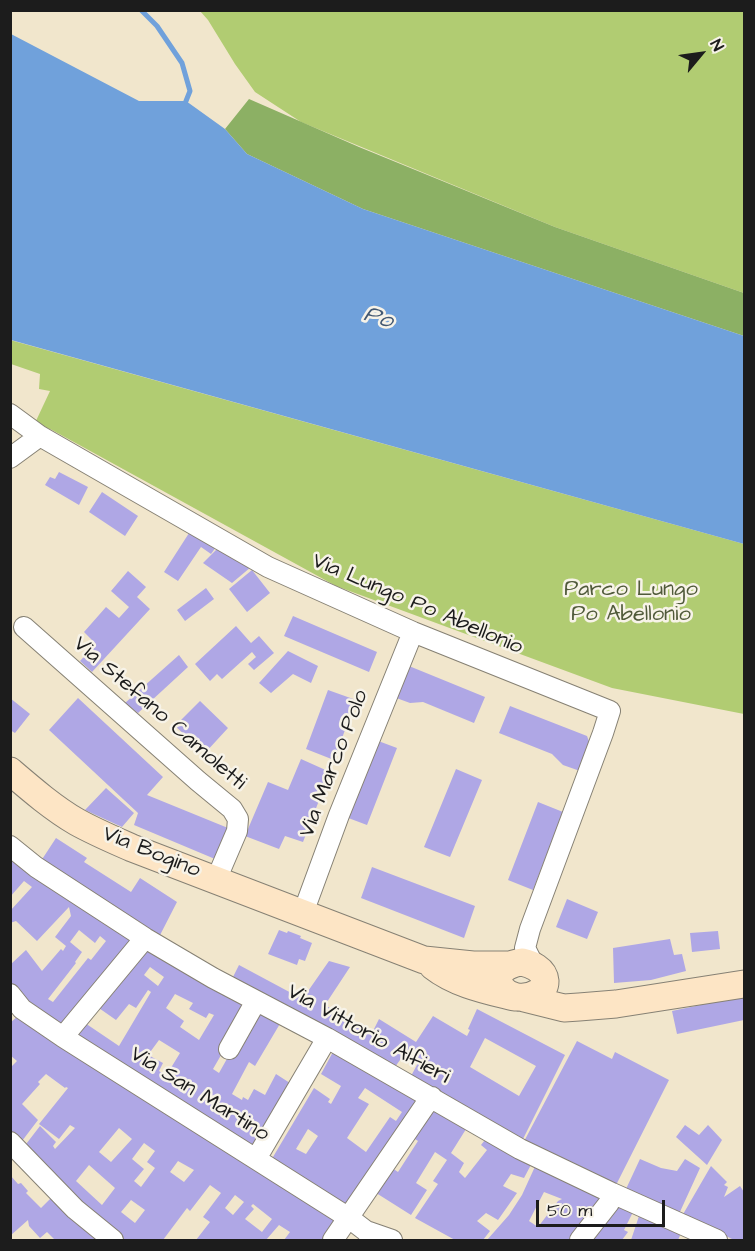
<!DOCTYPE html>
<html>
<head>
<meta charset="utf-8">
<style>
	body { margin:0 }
	#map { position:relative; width:755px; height:1251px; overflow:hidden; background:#f1e6cc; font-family:"Architects Daughter",sans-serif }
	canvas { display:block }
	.frame { position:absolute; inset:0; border:12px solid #1c1c1c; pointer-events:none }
	.north { position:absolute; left:671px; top:24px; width:60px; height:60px; -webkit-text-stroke:4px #f7f3e8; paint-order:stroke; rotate:61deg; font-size:16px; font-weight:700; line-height:24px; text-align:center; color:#1c1c1c }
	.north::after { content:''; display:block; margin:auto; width:21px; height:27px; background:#1c1c1c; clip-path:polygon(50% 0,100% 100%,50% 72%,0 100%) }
	.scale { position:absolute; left:536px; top:1200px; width:129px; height:27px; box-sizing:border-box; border:3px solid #1c1c1c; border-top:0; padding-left:8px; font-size:18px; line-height:21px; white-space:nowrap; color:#1c1c1c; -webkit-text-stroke:4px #f7f3e8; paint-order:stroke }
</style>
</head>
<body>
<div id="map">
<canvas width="755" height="1251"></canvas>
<div class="frame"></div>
<div class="north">N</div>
<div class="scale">50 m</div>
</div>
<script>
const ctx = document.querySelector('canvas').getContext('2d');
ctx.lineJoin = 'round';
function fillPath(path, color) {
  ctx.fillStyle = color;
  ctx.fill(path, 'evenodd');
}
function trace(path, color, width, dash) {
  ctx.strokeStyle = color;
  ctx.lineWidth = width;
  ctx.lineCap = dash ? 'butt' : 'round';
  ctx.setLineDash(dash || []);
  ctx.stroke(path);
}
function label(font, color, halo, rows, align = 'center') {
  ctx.font = font + ' "Architects Daughter",sans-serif';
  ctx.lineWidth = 5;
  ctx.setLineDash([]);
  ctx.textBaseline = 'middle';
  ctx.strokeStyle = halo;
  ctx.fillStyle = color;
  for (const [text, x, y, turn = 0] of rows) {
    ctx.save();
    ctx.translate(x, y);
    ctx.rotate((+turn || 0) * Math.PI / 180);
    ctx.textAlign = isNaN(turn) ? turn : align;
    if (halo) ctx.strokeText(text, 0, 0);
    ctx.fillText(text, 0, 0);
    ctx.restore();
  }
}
const green = new Path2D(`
	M200 11H744V293L555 227 301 122 255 92 235 64 208 20Z
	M10 340 744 544V714L612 688 336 586 52 430 35 423 50 391 39 389 40 374 11 364Z`);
const forest = new Path2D(`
	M249 99 359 147 555 227 744 293V336L363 209 247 154 225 129Z`);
const water = new Path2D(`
	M11 34 139 101H186L225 129 247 154 363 209 744 336V544L11 340Z`);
const stream = new Path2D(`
	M141 10 157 26 182 63 190 91 186 101`);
const building = new Path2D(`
	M59 472 88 487 79 505 45 485 50 477 55 479Z
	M102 492 138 516 125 536 89 512Z
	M191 530 216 547 211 554 201 547 178 581 164 572Z
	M219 547 251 567 232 583 203 563Z
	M252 570 270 593 247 612 229 589Z
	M128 571 146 587 137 597 150 609 92 672 80 661 96 644 84 632 106 607 119 618 129 607 111 591Z
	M206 588 214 599 185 621 177 610Z
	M293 616 377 652 369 672 284 636Z
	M236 626 251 643 259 636 274 653 254 670 248 664 256 657 252 652 222 679 217 674 210 681 195 664Z
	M288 651 318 666 311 683 293 674 271 693 259 683Z
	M179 655 188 667 138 713 125 703Z
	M409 666 485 697 474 723 423 702 410 703 391 696Z
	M328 690 356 700 334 760 306 749Z
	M10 698 30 714 15 733 10 730Z
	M78 698 163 777 147 795 228 828 215 859 134 825 138 813 49 730Z
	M200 701 228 728 205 753 175 726Z
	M510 706 587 736 590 744 580 771 563 765 552 754 499 733Z
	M373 739 397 748 367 825 343 816Z
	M301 759 330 772 303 842 285 836 279 849 245 836 268 782 288 790Z
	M456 769 482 780 450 857 424 847Z
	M106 788 134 813 122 827 85 810Z
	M538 802 563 812 533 890 508 880Z
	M56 838 87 858 84 862 131 892 140 878 177 902 158 939 39 864Z
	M10 852 138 939 63 1033 10 988V965L26 950 42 971 61 949 63 951 66 946 55 937 71 916 69 907 37 941 16 921 10 923V911L32 887 24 881 10 897ZM79 930 95 943 100 936 106 941 91 960 88 958 53 1002 48 999 76 963 75 962 82 952 70 942Z
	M372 867 475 906 464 938 361 898Z
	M567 899 598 912 587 939 556 927Z
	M279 930 287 933 288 931 301 936 300 938 312 943 305 961 299 959 297 965 268 954Z
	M718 931 720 949 692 952 690 933Z
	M670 939 674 955 682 954 686 971 651 980 614 983 613 948Z
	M144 945 250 1005 213 1069 219 1073 255 1009 281 1022 255 1066 249 1062 232 1094 242 1100 243 1097 248 1100 254 1089 265 1095 276 1074 293 1085 254 1152 70 1038 82 1021 119 1046 151 992 148 990 136 1008 129 1004 116 1020 96 1006ZM150 967 164 977 158 986 144 975ZM175 994 193 1003 189 1009 206 1018 209 1013 214 1015 199 1040 180 1027 184 1021 166 1008ZM159 1040 180 1053 166 1076 159 1071 163 1063 148 1055Z
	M329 961 350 967 325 1005 372 1033 379 1019 416 1042 433 1016 467 1036 470 1030 468 1029 477 1009 565 1055 523 1139 410 1078 419 1061 405 1053 395 1067 301 1013 299 1015 231 981 239 965 295 995 299 990 306 994ZM485 1038 536 1066 519 1096 470 1067Z
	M743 996 744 1002V1020L677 1034 672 1011Z
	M18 1016 341 1220 323 1240H284L290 1232 279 1225 266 1240H196L210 1222 203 1217 221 1193 210 1185 190 1211 187 1208 163 1240H119L23 1148 40 1126 56 1142 53 1146 55 1149 75 1128 70 1125 59 1139 39 1124 68 1088 66 1087 65 1088 46 1074 38 1082 40 1084 22 1104 38 1120 22 1141 10 1130V1068L17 1061 10 1055V1023ZM119 1128 132 1139 111 1162 99 1152ZM144 1143 155 1151 147 1162 155 1168 141 1187 134 1181 144 1169 132 1159ZM178 1161 194 1170 184 1182 170 1172ZM89 1165 115 1188 102 1205 76 1181ZM235 1195 244 1202 233 1215 225 1208ZM131 1200 145 1210 135 1223 121 1212ZM253 1204 272 1219 262 1232 245 1219 254 1209 251 1206Z
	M577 1041 612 1059 615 1052 669 1080 612 1193 520 1149Z
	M334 1050 424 1096 348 1210 270 1162 314 1088 330 1099 328 1102 331 1104 341 1086 321 1074ZM365 1088 402 1112 396 1121 390 1117 366 1152 347 1138 369 1104 358 1098ZM308 1129 318 1136 306 1154 296 1149Z
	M434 1107 468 1126 451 1153 464 1163 459 1172 465 1178 487 1150 481 1145 488 1136 533 1161 524 1178 511 1174 503 1186 517 1193 498 1220 486 1213 477 1221 490 1231 483 1240H455L415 1218 438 1184 433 1181 447 1160 435 1152 416 1183 427 1190 411 1215 373 1191 389 1166 398 1172 418 1141 412 1137Z
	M685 1125 699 1135 708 1125 722 1140 707 1165 676 1137Z
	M640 1159 661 1168 677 1171 685 1159 700 1168 679 1214 626 1189Z
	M538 1160 608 1195 576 1240H487L509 1215 522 1195ZM544 1192 562 1199 558 1201 538 1227 529 1221Z
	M711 1166 727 1182 724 1185 728 1187 724 1197 740 1186 744 1192V1240H734L708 1227 682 1216Z
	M10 1175 18 1184 21 1183 28 1191 26 1193 41 1208 55 1194 103 1240H55L47 1232 40 1238 29 1226 28 1220 10 1236Z
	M617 1201 634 1210 624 1230 628 1232 622 1240H585Z
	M640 1213 683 1229 678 1240H631Z`);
const street = new Path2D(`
	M10 414 40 436 268 567 413 632 610 711 603 733 530 929 525 948 534 966
	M10 458 40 436
	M24 627 198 781 232 809 238 819 237 831 216 880
	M10 846 36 867 145 938 213 978 327 1038 520 1149 612 1193 717 1240
	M303 913 339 815 413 632
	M10 994 22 1009 63 1037 349 1218 366 1231 373 1240
	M63 1037 145 938
	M229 1049 256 1001
	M10 1142 75 1209 113 1240
	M256 1159 327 1038
	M366 1231 392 1240
	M333 1240 424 1107 432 1097
	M580 1240 609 1203 612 1193`);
const secondary = new Path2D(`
	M10 771C31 789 53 808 77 822 95 832 114 840 132 848L424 960 473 965H507
	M522 962C531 964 544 969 545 981 545 986 544 989 539 992 506 1012 476 969 522 962Z
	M433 966C456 984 486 990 514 997
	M524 998 564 1008 579 1007 616 1004 744 984`);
const parkNames = [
	["Parco Lungo",631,590],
	["Po Abellonio",631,615]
];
const streetNames = [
	["Via Lungo Po Abellonio",417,605,23],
	["Via Stefano Camoletti",159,714,41],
	["Via Marco Polo",335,764,-69],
	["Via Bogino",151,853,22],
	["Via Vittorio Alfieri",368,1035,29],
	["Via San Martino",199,1095,32]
];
const waterNames = [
	["Po",378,319,17]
];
fillPath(green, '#b1cc72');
fillPath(forest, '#8cb064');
fillPath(water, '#70a1db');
trace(stream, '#70a1db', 5);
fillPath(building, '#afa7e5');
trace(street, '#868174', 22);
trace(secondary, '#868174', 29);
trace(street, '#fff', 20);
trace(secondary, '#fde5c5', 27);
label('22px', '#505a3a', '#f7f3e8', parkNames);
label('22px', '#1c1c1c', '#f7f3e8', streetNames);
label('italic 24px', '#425872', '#f7f3e8', waterNames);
</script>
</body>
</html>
